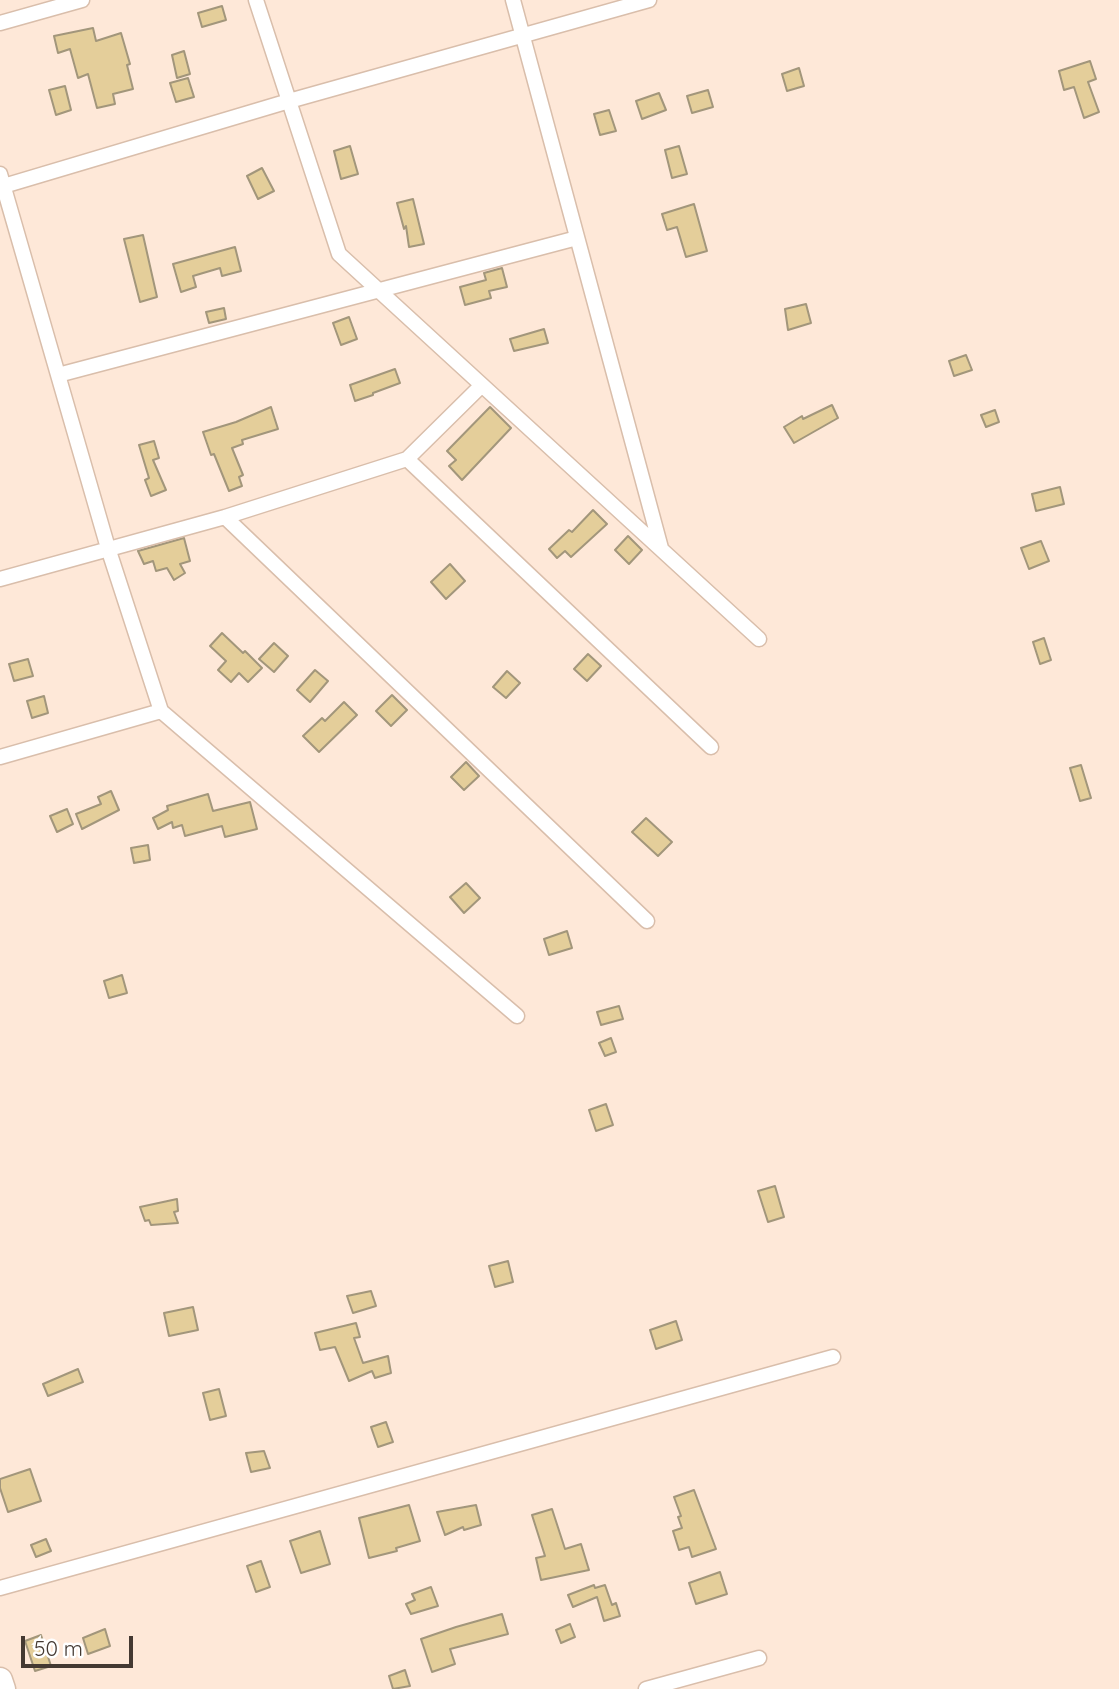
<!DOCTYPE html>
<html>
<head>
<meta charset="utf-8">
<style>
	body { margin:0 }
	#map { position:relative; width:1119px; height:1689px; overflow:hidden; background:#fee8d8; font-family:Quicksand,sans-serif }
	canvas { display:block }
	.scale { position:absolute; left:21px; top:1636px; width:112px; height:32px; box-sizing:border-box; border:4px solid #443932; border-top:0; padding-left:9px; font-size:21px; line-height:24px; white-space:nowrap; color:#443932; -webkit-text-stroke:5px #fff; paint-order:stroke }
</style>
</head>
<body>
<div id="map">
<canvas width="1119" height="1689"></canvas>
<div class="scale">50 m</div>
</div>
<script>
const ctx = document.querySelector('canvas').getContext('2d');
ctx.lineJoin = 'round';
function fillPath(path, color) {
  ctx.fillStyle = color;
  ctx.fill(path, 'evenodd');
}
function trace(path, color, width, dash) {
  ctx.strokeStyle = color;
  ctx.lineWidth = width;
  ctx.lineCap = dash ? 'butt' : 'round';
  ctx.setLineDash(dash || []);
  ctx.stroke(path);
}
const building = new Path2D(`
	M222 6 226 20 202 27 198 13Z
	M93 28 96 41 121 33 130 64 127 65 133 89 113 94 115 104 97 108 88 74 78 78 70 49 58 53 54 36Z
	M184 51 190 74 177 78 172 55Z
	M1090 61 1096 79 1088 82 1099 112 1084 118 1074 87 1064 90 1059 71Z
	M799 68 804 86 787 91 782 74Z
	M188 78 194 97 176 102 170 83Z
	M65 86 71 110 56 115 49 90Z
	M708 90 713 107 692 113 687 96Z
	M659 93 666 110 642 119 636 101Z
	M609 110 616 131 600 135 594 114Z
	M350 146 358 174 341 179 334 151Z
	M679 146 687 174 672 178 665 150Z
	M262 168 274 191 258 199 247 176Z
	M413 199 424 244 409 247 406 226 404 229 397 203Z
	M694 204 707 251 686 257 677 227 667 230 662 214Z
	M143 235 157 297 140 302 124 239Z
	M235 247 241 271 222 276 220 268 193 276 196 287 181 292 173 264Z
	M502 268 507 287 489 291 491 298 465 305 460 287 486 280 484 273Z
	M806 304 811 323 788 330 785 309Z
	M224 308 226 319 209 323 206 312Z
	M349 317 357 339 341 345 333 323Z
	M544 329 548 343 514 351 510 339Z
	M966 355 972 370 954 376 949 361Z
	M395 369 400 383 373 393V395L355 401 350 385Z
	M832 405 838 418 794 443 784 427 802 416 803 419Z
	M271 407 278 429 242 440 243 444 232 448 243 475 239 477 242 486 229 491 214 454 211 455 203 432 236 422Z
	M490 407 511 428 462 480 449 466 456 460 447 451Z
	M995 410 999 422 986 427 981 415Z
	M154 441 159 458 153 460 166 490 151 496 145 480 149 478 139 445Z
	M1060 487 1064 504 1036 511 1032 494Z
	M593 510 607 524 571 557 565 551 557 558 549 549 569 530 572 532Z
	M628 536 642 550 629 564 615 550Z
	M184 538 190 561 180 564 185 573 174 580 167 568 156 571 153 561 144 564 138 551Z
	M1041 541 1049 561 1029 569 1021 548Z
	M450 564 465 581 446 599 431 582Z
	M222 633 243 653 245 651 262 668 248 682 239 673 231 682 218 670 226 661 210 646Z
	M1044 638 1051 660 1040 664 1033 642Z
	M274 643 288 656 274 672 259 659Z
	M588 654 601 666 587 681 574 669Z
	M28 659 33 676 14 681 9 664Z
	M315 670 328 681 310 702 297 690Z
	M507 671 520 683 506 698 493 687Z
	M392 695 407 710 391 726 376 711Z
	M44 696 48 713 32 718 27 701Z
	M344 702 357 715 319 752 303 736 322 718 325 721Z
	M466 762 479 776 464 790 451 777Z
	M1081 765 1091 798 1080 801 1070 768Z
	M111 791 119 810 82 829 76 814 101 804 98 797Z
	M208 794 213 811 250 802 257 829 225 837 222 826 185 836 182 825 173 828 172 822 158 829 153 818 168 810 167 806Z
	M67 809 73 824 57 832 50 816Z
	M646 818 672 842 658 856 632 832Z
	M148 845 150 860 134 863 131 848Z
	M466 883 480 898 464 913 450 897Z
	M567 931 572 948 549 955 544 939Z
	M122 975 127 993 109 998 104 981Z
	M619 1006 623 1019 601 1025 597 1012Z
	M611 1038 616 1052 605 1056 599 1043Z
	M606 1104 613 1125 596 1131 589 1110Z
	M775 1186 784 1217 768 1222 758 1191Z
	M177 1199 178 1211 174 1212 178 1223 151 1225 149 1220 145 1221 140 1207Z
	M508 1261 513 1282 495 1287 489 1266Z
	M371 1291 376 1306 353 1313 347 1296Z
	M193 1307 198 1330 169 1336 164 1313Z
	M676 1321 682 1340 656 1349 650 1330Z
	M356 1323 360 1337 354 1338 363 1363 388 1356 391 1373 375 1378 372 1371 349 1381 335 1347 320 1350 315 1333Z
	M78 1369 83 1382 48 1396 43 1384Z
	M219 1389 226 1416 210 1420 203 1393Z
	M386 1422 393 1442 378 1447 371 1427Z
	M264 1451 270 1468 251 1472 246 1453Z
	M30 1469 41 1501 8 1512 0 1488V1479Z
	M694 1490 716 1549 692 1557 689 1547 679 1550 673 1531 682 1528 678 1517 681 1516 674 1497Z
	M409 1505 420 1541 396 1548 397 1551 369 1558 359 1518Z
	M476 1505 481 1525 464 1530 463 1527 445 1535 437 1512Z
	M552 1509 565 1549 581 1544 589 1570 541 1580 536 1558 545 1556 532 1515Z
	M320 1531 330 1564 301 1573 290 1541Z
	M46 1539 51 1551 36 1557 31 1545Z
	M261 1561 270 1587 256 1592 247 1566Z
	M720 1572 727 1594 696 1604 689 1583Z
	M594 1585 595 1588 605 1585 612 1605 616 1603 620 1616 604 1621 597 1597 573 1607 568 1595Z
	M431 1587 438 1606 411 1614 406 1604 415 1600 412 1594Z
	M502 1614 508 1634 450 1649 455 1664 432 1672 421 1639 456 1627Z
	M570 1624 575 1637 561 1643 556 1630Z
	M105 1629 110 1646 88 1654 83 1638Z
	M41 1635 51 1666 35 1671 25 1641Z
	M405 1670 410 1686 393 1689 389 1676Z`);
const minor = new Path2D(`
	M256 0 339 254 759 639
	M513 0 661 548
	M0 23 82 0
	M0 174 108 548 161 711 517 1016
	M0 187 289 101 649 0
	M58 375 577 238
	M407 459 711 747
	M225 517 407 459 482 385
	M0 579 225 517 647 921
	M0 757 161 711
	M0 1588 833 1357
	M646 1689 759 1658`);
const trunk = new Path2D(`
	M0 1680 3 1689`);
fillPath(building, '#e4ce9a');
trace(building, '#a2967b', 2);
trace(minor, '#d9beab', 17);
trace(trunk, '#d9beab', 27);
trace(minor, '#fff', 14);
trace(trunk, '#fff', 24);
</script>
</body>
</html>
